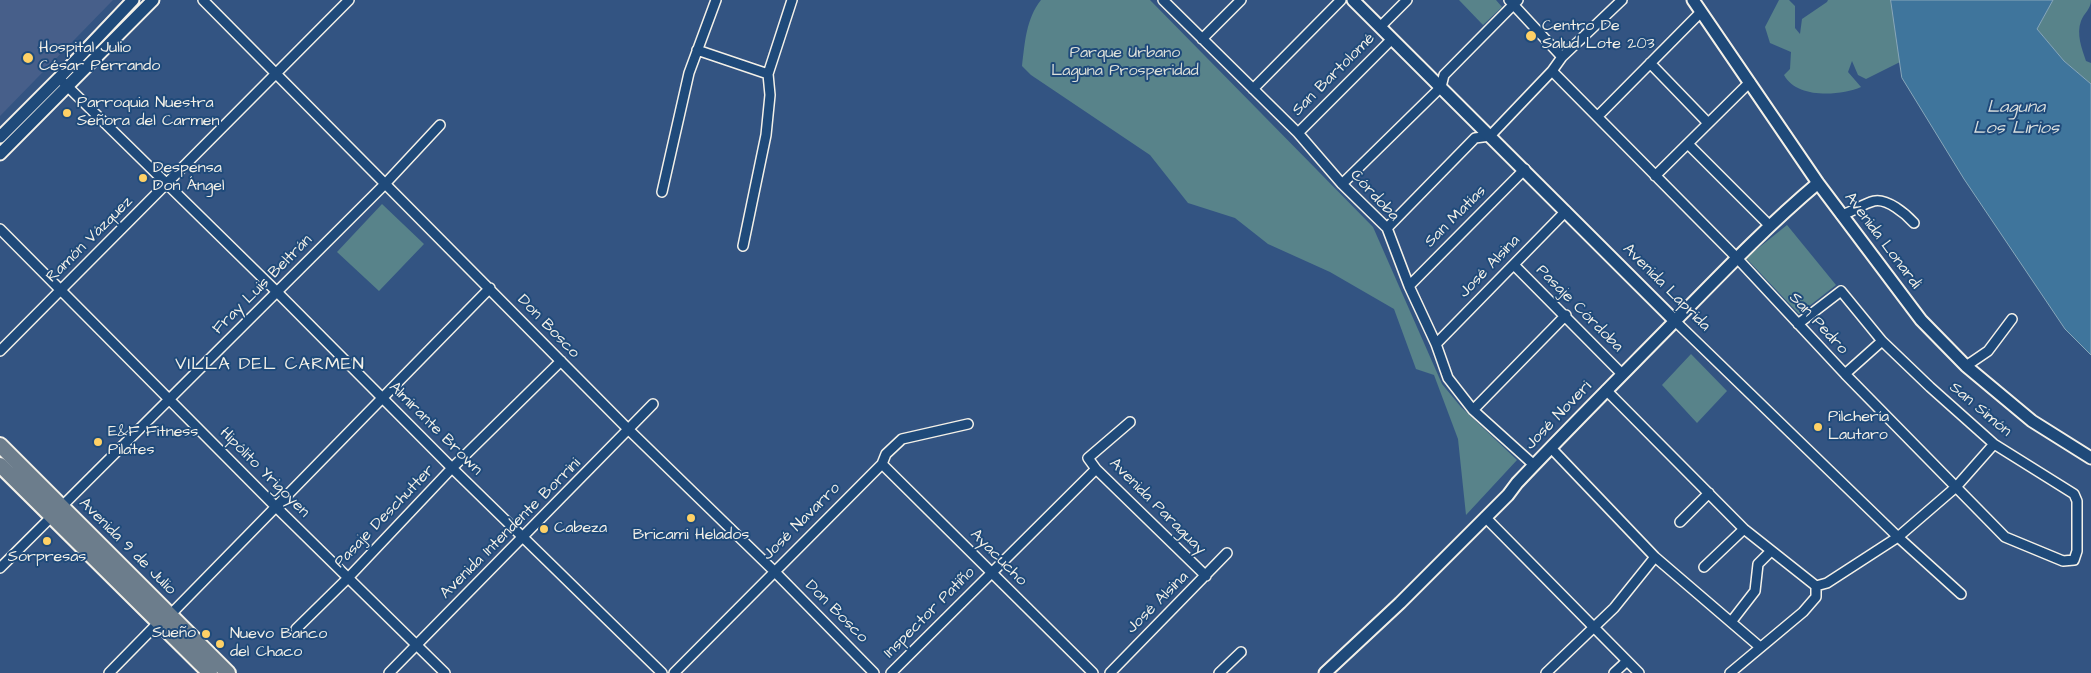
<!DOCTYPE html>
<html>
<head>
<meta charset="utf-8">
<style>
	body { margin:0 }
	canvas { display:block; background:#335482 }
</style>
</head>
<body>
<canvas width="2091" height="673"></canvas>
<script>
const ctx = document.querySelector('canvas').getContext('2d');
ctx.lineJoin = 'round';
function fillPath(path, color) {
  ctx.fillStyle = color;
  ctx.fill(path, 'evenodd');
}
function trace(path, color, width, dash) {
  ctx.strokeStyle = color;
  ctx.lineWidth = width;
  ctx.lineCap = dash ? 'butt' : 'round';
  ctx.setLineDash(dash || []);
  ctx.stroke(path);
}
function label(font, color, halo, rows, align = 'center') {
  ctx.font = font + ' "Architects Daughter",sans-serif';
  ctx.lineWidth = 4;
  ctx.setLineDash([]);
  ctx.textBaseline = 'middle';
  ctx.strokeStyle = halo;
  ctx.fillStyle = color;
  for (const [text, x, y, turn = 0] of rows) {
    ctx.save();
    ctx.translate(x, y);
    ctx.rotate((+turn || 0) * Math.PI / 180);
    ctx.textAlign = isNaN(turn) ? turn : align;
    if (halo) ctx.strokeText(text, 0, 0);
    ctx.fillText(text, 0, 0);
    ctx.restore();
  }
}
const built = new Path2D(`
	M0 0H113L0 116Z`);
const green = new Path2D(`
	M1041 0H1150L1373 227 1442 384 1461 407 1517 460 1466 515 1458 439 1434 375 1416 369 1394 309 1330 272 1268 244 1235 218 1188 203 1150 155 1031 75 1022 66C1025 42 1026 19 1041 0Z
	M1459 0H1496L1502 7 1483 25Z
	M1779 0H1789L1795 6V28L1800 34 1802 19 1827 2 1828 0H1891L1900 62 1866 79 1858 75 1852 61 1848 72 1861 87C1840 96 1797 99 1784 75L1790 69 1791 52 1770 43 1765 27Z
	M2053 0H2091C2091 9 2084 13 2081 21 2076 34 2082 49 2086 61L2091 63V84L2064 61 2037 29Z
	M382 204 424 244 379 291 337 252Z
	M1787 225 1836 285 1799 314 1746 258Z
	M1691 354 1727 391 1697 423 1662 385Z`);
const water = new Path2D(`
	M1891 0H2053L2037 29 2064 61 2091 84V355L2065 329 1964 179 1902 78Z`);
const street = new Path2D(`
	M203 0 629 430 774 571 874 673
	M1163 0 1298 133 1342 184 1387 228 1409 286 1436 344 1448 378 1473 410 1534 465
	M1509 0 1562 57
	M1380 27 1407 0
	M1202 39 1241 0
	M697 50 768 74
	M1650 63 1708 123
	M1552 71 1736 257 1845 374 2005 537 2063 561 2074 560 2077 551V501L2074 494 1994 444 1930 387 1882 341 1841 291 1798 324
	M63 82 277 292 452 468 662 673
	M1253 89 1341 0
	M1598 116 1701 12
	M1298 133 1392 39
	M1688 144 1770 226
	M1655 176 1750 82
	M1342 184 1441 87 1444 75 1518 0
	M662 192 689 73 716 0
	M1841 215C1853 212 1862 204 1874 201 1887 198 1906 214 1914 223
	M1387 228 1475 138 1490 136 1552 71 1562 57 1622 0
	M0 229 276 507 445 673
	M743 246 766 135 770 95 768 74 792 0
	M1514 265 1622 374
	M1409 286 1525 169
	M1675 321 1898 537 1961 594
	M1436 344 1566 211
	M0 351 349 0
	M1966 366 1988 351 2012 319
	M1845 374 1882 341
	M1606 390 1744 529 1816 586
	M1473 410 1566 315
	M1130 422 1088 458 1096 469 1206 576
	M1551 448 1655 557 1760 647
	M882 464 1093 673
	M1485 517 1639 673
	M1680 522 1709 493
	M1704 567 1744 529
	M0 568 385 184 440 125
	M1731 622 1755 591 1758 564 1771 551
	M296 629 348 578 452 468 561 361
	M109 673 159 622 170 615 490 288
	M389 673 653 404
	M674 673 882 464 886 454 902 439 968 424
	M891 673 1096 469
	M1110 673 1227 553
	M1219 673 1241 652
	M1546 673 1614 608 1655 557
	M1614 673 1627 661
	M1730 673 1803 612 1816 597V586L1827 583 1898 537 1956 487 1994 444`);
const secondary = new Path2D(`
	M1353 0 1675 321
	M1693 0 1818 183 1921 320 1966 366 2032 421 2091 458
	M0 137 59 78 133 0
	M0 154 153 0
	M1325 673 1400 603 1508 495 1517 483C1569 428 1623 374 1676 320 1722 273 1767 226 1818 183`);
const primary = new Path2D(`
	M0 445 228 673
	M0 465 210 673`);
const markers = [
	[1531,36,6,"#ffd166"],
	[28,58,6,"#ffd166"],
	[67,113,5,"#ffd166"],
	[143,178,5,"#ffd166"],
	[1818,427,5,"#ffd166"],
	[98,442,5,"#ffd166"],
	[691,518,5,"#ffd166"],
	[544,529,5,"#ffd166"],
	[47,541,5,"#ffd166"],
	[206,634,5,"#ffd166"],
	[220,644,5,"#ffd166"]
];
const poiNames = [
	["Centro De",1542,27],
	["Salud Lote 203",1542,45],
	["Hospital Julio",39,49],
	["César Perrando",39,67],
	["Parroquia Nuestra",77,104],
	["Señora del Carmen",77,122],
	["Despensa",153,169],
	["Don Ángel",153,187],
	["Pilchería",1828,418],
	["Lautaro",1828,436],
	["E&F Fitness",108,433],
	["Pilates",108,451],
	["Cabeza",554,529],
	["Bricami Helados",691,536,"center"],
	["Sorpresas",47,558,"center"],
	["Sueño",196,634,"right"],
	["Nuevo Banco",230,635],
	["del Chaco",230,653]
];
const parkNames = [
	["Parque Urbano",1125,54],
	["Laguna Prosperidad",1125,72]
];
const streetNames = [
	["San Bartolomé",1334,75,-45],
	["Córdoba",1374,196,47],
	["San Matías",1456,217,-45],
	["Ramón Vázquez",90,240,-45],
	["Avenida Lonardi",1882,241,53],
	["José Alsina",1490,267,-46],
	["Fray Luis Beltrán",263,285,-45],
	["Avenida Laprida",1666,288,45],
	["Pasaje Córdoba",1579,309,45],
	["San Pedro",1818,324,47],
	["Don Bosco",548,327,46],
	["San Simón",1980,410,40],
	["José Noveri",1559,416,-46],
	["Almirante Brown",435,429,45],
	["Hipólito Yrigoyen",264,473,45],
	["Avenida Paraguay",1157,507,45],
	["Pasaje Deschutter",385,517,-46],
	["José Navarro",802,522,-45],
	["Avenida Intendente Borrini",511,529,-45],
	["Avenida 9 de Julio",127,547,45],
	["Ayacucho",998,558,45],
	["José Alsina",1158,603,-45],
	["Don Bosco",836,612,45],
	["Inspector Patiño",930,613,-45]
];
const waterNames = [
	["Laguna",2016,108],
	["Los Lirios",2016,129]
];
const neighbourhoodNames = [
	["VILLA DEL CARMEN",270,365]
];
fillPath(built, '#475f8a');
fillPath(green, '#58838a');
fillPath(water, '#3f759c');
trace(water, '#87a7ba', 1);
trace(street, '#f4f1e8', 12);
trace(secondary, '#f4f1e8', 15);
trace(primary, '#f4f1e8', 18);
trace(street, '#1f4a7a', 9);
trace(secondary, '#1f4a7a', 11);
trace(primary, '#6c7d8c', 14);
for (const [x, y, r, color] of markers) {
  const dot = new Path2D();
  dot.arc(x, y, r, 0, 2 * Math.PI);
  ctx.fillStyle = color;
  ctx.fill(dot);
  trace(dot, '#1f4a7a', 2);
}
label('16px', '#f4f1e8', '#1f4a7a', poiNames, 'left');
label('16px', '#dde0da', '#1f4a7a', parkNames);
label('16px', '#f4f1e8', '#1f4a7a', streetNames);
label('italic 18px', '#d9dedd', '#1f4a7a', waterNames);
ctx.letterSpacing = '1px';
label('18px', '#f4f1e8', '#1f4a7a', neighbourhoodNames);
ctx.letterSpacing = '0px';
</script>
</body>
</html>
